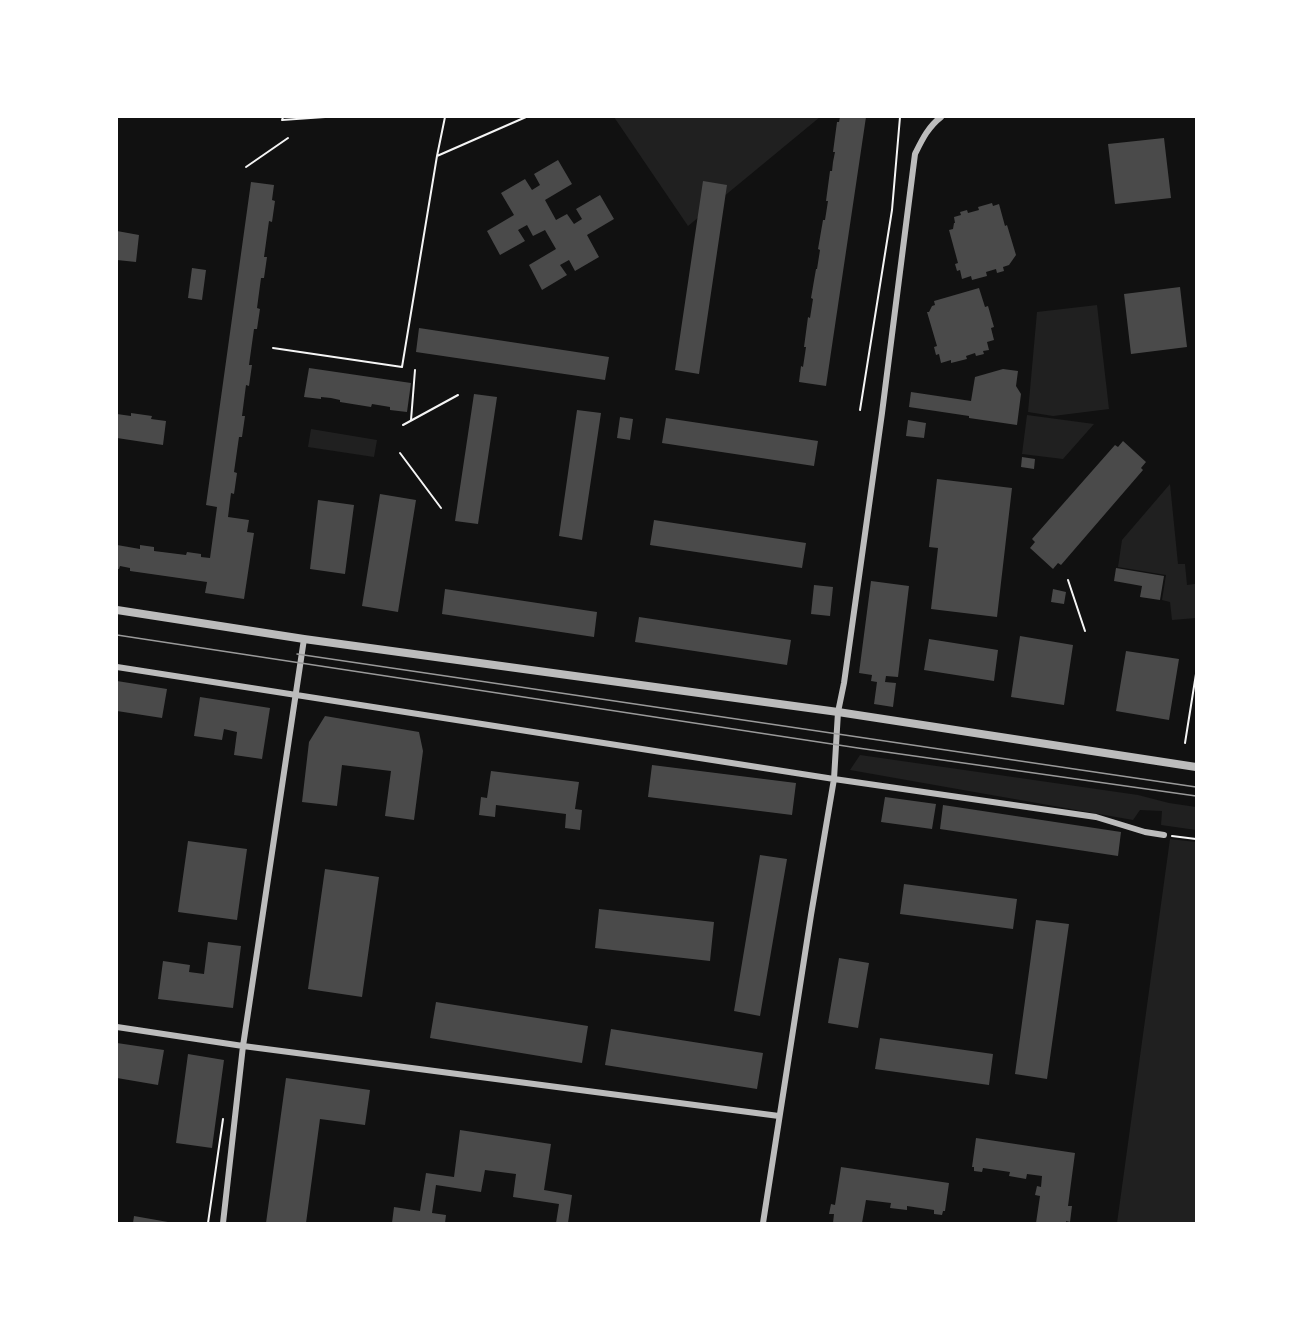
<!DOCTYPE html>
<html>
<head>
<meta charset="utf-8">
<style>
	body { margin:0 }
	#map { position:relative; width:1313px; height:1340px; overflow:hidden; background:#111; font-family:"Exo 2",sans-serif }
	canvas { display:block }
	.frame { position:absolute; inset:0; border:118px solid #fff; pointer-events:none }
</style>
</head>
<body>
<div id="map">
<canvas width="1313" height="1340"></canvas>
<div class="frame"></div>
</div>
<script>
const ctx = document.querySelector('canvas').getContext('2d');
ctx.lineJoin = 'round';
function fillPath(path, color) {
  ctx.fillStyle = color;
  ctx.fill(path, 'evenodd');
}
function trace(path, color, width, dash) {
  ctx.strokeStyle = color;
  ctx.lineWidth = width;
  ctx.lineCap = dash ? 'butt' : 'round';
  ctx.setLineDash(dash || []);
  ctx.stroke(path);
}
const green = new Path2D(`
	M614 117H820L688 226Z
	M1097 305 1109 409 1053 416 1028 412 1037 312Z
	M1027 415 1094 424 1063 459 1022 454Z
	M311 429 377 440 374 457 308 447Z
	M1170 484 1178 564H1185L1187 585 1195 584 1196 618 1172 620 1170 602 1162 600 1166 575 1118 567 1122 540Z
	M860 755 1138 795 1169 803 1196 807V830L1161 825 1162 811 1140 810 1133 820 850 770Z
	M1170 839 1196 842V1223H1117Z`);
const building = new Path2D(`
	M840 117H866L826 386 799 382 801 366 803 367 806 347H804L808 317 810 318 813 299 811 298 816 269H817L820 250 818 249 823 220H825L828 201H826L830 171H832L833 162 835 152H833L837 122H839Z
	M1164 138 1171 198 1115 204 1108 144Z
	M558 160 572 184 545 200 556 220 567 214 574 224 582 219 576 209 600 195 614 219 587 235 599 257 575 271 569 260 560 265 567 275 542 290 529 265 556 249 545 230 533 236 527 225 518 230 525 241 500 255 487 231 514 215 501 193 525 179 532 190 540 185 534 174Z
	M703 181 727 185 699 374 675 370Z
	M251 182 274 185 272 200 275 201 272 222 269 221 264 257H267L264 278H261L257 308 260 309 257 329H254L249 365H252L249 386 246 385 242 416H245L242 437H239L234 472 237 473 234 494 231 493 228 517 249 520 247 532 254 533 244 599 205 593 207 582 130 571V568L120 566 119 569H117V545L140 549V545L154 547V551L186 555 187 552 201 554V557L210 558 217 507 206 505Z
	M992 203 993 206 999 204 1005 226 1007 225 1016 255 1009 265 1003 267 1004 271 997 273 996 269 986 272 987 276 972 280 971 276 962 279 960 270 957 271 955 264 958 263 949 230 953 229 954 223H955L954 217 961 215 960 212 967 210 968 213 979 210 978 207Z
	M117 231 139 235 136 262 117 260Z
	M192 268 206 270 202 300 188 298Z
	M1180 287 1187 347 1131 354 1124 294Z
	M979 288 985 307 988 306 994 327 991 328 994 340 987 342 989 350 983 351 984 354 976 356 975 353 966 356 967 359 951 363V360L941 363 939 354 936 355 934 347 937 346 927 312H929L932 306 935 305 934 301Z
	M419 328 609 357 605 380 416 352Z
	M309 368 411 383 407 412 390 410V407L372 404 371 407 340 402V400L331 398 321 397V399L304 397Z
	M1003 369 1018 371 1016 386 1021 394 1017 425 969 418V416L909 407 911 392 971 401 975 377Z
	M474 394 497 397 478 524 455 521Z
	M577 410 601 413 582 540 559 536Z
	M131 413 152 416 151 419 166 421 163 445 117 438V414L131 416Z
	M620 417 633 419 630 440 617 438Z
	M666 418 818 441 814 466 662 443Z
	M908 420 926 423 924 438 906 436Z
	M1123 441 1146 462 1141 468 1143 470 1061 565 1058 563 1053 569 1030 548 1035 542 1032 539 1115 445 1118 447Z
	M1022 457 1035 459 1034 469 1021 467Z
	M937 479 1012 488 997 617 931 609 938 548 929 547Z
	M380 494 416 500 398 612 362 606Z
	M318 500 354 505 345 574 310 569Z
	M654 520 806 543 802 568 650 545Z
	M1116 568 1164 576 1160 600 1140 597 1142 586 1114 581Z
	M871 581 909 586 898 677 886 676 885 682 896 683 893 707 874 704 877 682 871 681 872 675 859 673Z
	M814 585 833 587 830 616 811 614Z
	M445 589 597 612 594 637 442 614Z
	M1053 589 1066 592 1064 604 1051 602Z
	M639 617 791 640 787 665 635 642Z
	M1020 636 1073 645 1064 705 1011 697Z
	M929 639 998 650 994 681 924 670Z
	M1126 651 1179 659 1169 720 1116 711Z
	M117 681 167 689 162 718 117 711Z
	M200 697 270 708 262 759 234 755 237 732 224 729 222 740 194 736Z
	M325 716 419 732 423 751 414 820 385 816 391 771 342 765 337 806 302 802 309 742Z
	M652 765 796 783 792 815 648 797Z
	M491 771 579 782 575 809 582 810 580 830 565 828 566 814 496 805 495 817 479 815 481 797 487 798Z
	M885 797 936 804 932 829 881 822Z
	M943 805 1121 832 1118 856 940 829Z
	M188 841 247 849 237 920 178 912Z
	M760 855 787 859 760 1016 734 1011Z
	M325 869 379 877 362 997 308 989Z
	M904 884 1017 899 1013 929 900 914Z
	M599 909 714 922 710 961 595 948Z
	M1036 920 1069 924 1047 1079 1015 1074Z
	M208 942 241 946 233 1008 158 999 163 961 190 965 189 972 204 974Z
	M839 958 869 963 858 1028 828 1023Z
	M436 1002 588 1026 582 1063 430 1038Z
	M611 1029 763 1053 757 1089 605 1065Z
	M880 1038 993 1054 989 1085 875 1069Z
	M117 1043 164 1050 158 1085 117 1078Z
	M188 1054 224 1060 212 1148 176 1143Z
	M286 1078 370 1090 365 1125 320 1119 306 1223H266Z
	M460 1130 551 1144 544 1190 572 1195 568 1223H556L559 1204 513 1197 516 1174 485 1170 481 1192 436 1185 432 1213 446 1215 445 1223H392L394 1207 420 1211 426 1173 454 1177Z
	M976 1138 1075 1153 1068 1206H1072L1070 1222 1066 1221V1223H1036L1040 1196 1035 1195 1037 1186 1041 1187 1042 1176 1027 1174 1026 1179 1009 1176 1010 1172 983 1168 982 1172 974 1171V1167H972Z
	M841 1167 949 1183 945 1211H943L942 1215 934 1214V1210L907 1206V1210L890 1208 891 1203 866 1200 862 1223H833L834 1214H829L831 1204 835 1205Z
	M134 1216 168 1222V1223H133Z`);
const path = new Path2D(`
	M283 117 282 120 325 117
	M437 156 445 117
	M246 167 288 138
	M273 348 402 367 437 156 526 117
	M860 410 892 210 900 117
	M411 420 415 370
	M403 425 458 395
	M400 453 441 508
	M1068 580 1085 631
	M1196 633V636
	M1185 743 1196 674
	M1172 836 1196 839
	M208 1223 223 1119`);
const minor = new Path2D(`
	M117 667 834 779 1096 817 1145 832 1164 835
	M117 1027 243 1046 779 1116
	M223 1223 243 1046 304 639
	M763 1223 811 915 834 779 838 712 844 683 882 413 915 154C922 140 928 127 941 117`);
const tertiary = new Path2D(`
	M117 610 304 639 838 712 1196 767`);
const tram = new Path2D(`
	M117 635 858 748 1196 796
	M297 654 1196 787`);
fillPath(green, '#202020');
fillPath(building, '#4a4a4a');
trace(path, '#f5f5f5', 2);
trace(minor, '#bcbcbc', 6);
trace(tertiary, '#bcbcbc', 8);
trace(tram, '#9a9a9a', 1.5);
</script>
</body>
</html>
